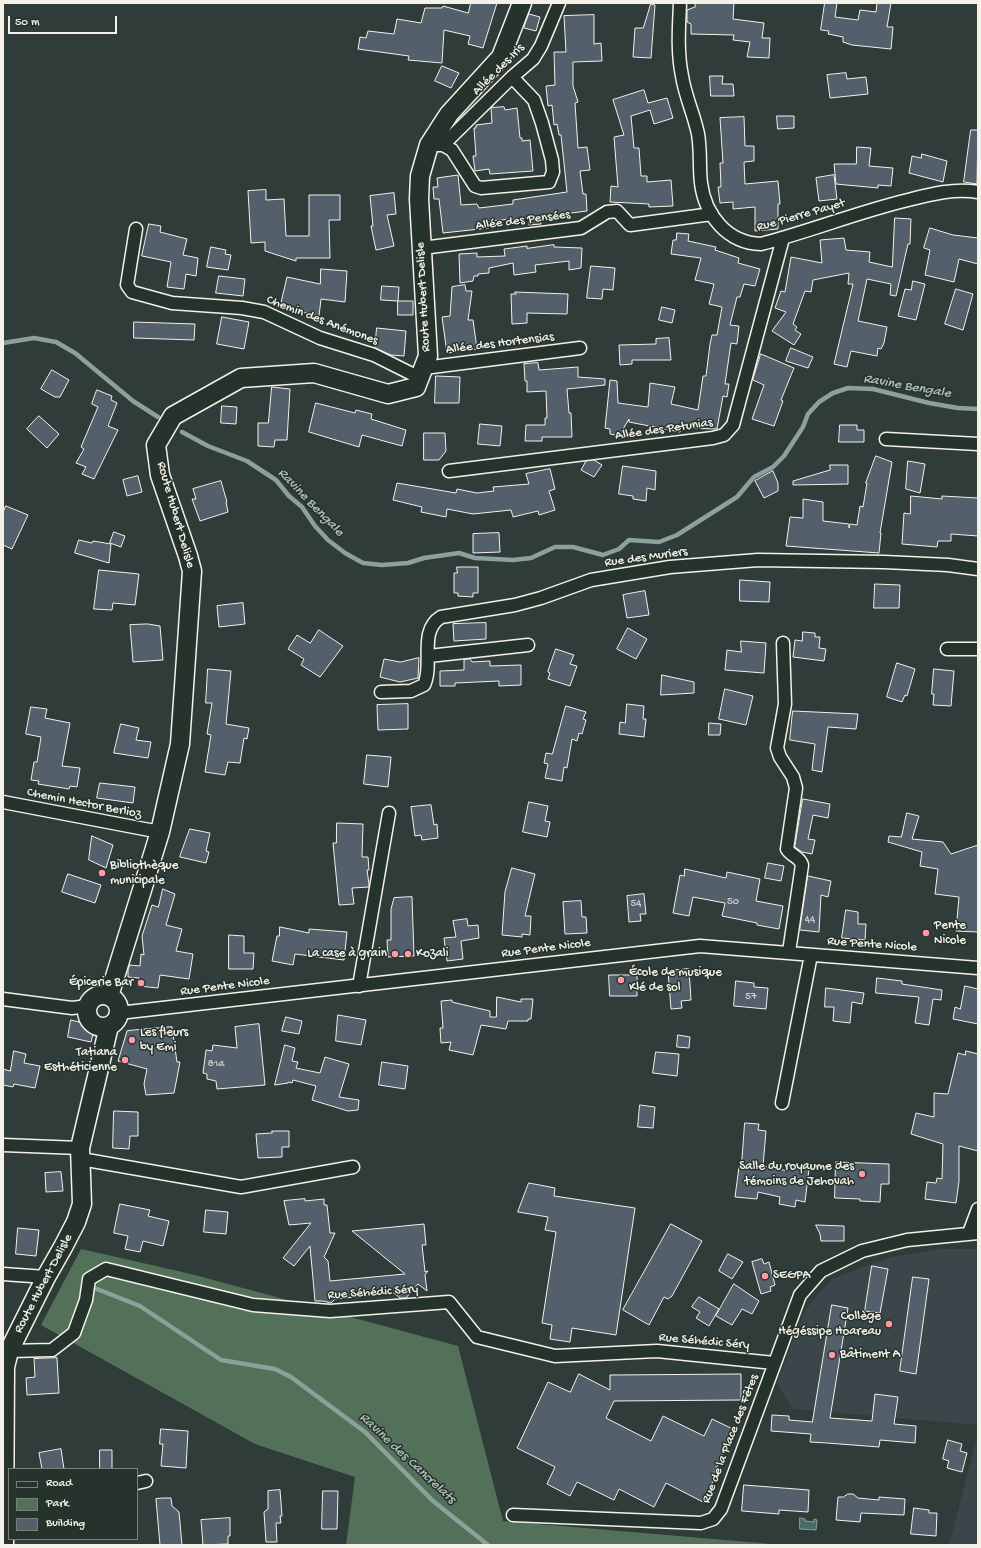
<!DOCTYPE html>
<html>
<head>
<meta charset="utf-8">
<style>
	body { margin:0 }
	#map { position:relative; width:981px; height:1548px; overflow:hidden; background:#2f3c3a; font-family:"Gochi Hand",sans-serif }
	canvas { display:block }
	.frame { position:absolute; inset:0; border:4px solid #f4f1e8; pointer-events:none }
	.legend { position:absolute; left:8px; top:1468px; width:130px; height:72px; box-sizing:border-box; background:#26332d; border:1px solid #787f78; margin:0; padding:5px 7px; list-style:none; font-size:12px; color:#f4f1e8 }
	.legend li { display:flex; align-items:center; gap:8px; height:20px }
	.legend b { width:20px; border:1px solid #787f78 }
	.scale { position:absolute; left:8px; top:16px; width:109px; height:18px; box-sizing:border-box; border:2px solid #f4f1e8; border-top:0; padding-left:5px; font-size:12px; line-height:14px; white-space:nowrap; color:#f4f1e8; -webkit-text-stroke:3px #26332d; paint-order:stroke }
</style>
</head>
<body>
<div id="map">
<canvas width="981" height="1548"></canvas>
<div class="frame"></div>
<ul class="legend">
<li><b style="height:5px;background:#26332d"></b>Road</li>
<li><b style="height:11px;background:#537159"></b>Park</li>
<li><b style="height:11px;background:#545f6c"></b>Building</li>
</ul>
<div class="scale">50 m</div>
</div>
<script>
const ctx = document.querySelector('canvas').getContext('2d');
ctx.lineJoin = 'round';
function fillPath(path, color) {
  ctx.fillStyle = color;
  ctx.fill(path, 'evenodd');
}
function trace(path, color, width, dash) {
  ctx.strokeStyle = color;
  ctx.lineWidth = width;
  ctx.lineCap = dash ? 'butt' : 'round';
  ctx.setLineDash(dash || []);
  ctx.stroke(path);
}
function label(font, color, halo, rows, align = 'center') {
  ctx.font = font + ' "Gochi Hand",sans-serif';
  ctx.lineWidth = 3;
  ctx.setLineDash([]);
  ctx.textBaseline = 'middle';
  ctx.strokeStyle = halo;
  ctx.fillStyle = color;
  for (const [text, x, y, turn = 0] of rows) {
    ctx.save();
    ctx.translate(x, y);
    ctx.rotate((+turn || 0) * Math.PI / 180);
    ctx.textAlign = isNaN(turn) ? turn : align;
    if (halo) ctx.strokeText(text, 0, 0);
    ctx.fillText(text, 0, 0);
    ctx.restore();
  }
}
const built = new Path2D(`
	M941 1249H978V1425L793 1409 777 1383 794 1337 805 1311 816 1296 832 1279 891 1257Z
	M978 1434V1545H949Z`);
const green = new Path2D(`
	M81 1249 191 1274 458 1346 503 1521 784 1545H346L355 1477 255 1444 41 1325Z`);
const water = new Path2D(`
	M800 1518 805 1519V1521L814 1522V1519L817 1520 816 1530 800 1529Z`);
const stream = new Path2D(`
	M3 343 34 338 56 342 75 353 133 401 158 417
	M182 432 208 446 247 461 276 480 289 496 302 507 315 526 328 540 345 553 363 563 382 565 408 563 424 558 459 553 475 558 513 560 531 558 555 547H573L603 555 619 549 629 540 659 542 677 535 737 497 754 477 773 467 784 456 803 427 808 414 819 402 833 393 848 388 873 389 929 403 958 408 978 409
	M97 1289 140 1306 221 1360 275 1369 291 1377 365 1432 433 1501 488 1545`);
const building = new Path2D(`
	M471 3H497L483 48 468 44 470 36 444 30 442 63 408 60 409 56 358 49 360 37 366 38 368 31 394 34 397 19 421 23 425 8H442L443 6 468 13Z
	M695 3H734L733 19 764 23 762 38H770L769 58 747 57 750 42 733 40 734 35 691 34V24L687 22V10L695 7Z
	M825 3H837L835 17 858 20 860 10 876 12 877 3H891L887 27H893L891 49 852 45 843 42V37L828 34 829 31 821 30Z
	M651 4 655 5 651 58 633 57 635 28H643Z
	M529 14 540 17 536 31 524 28Z
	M594 15V44L601 43 602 61 573 62V86L578 102 575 103 578 148 587 147 590 170 580 171 583 194H586L587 211 540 217 541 224 529 225V218L500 220 488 222 489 228 443 233 439 199H434L433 187H438L437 178 458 175 461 205 477 204 479 208 513 204V200L567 192 561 135H559L557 124 554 125 552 105 548 106 546 86 555 85 554 52H566L564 16Z
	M442 66 459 73 451 88 435 81Z
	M846 73 847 79 866 77 868 94 830 98 827 75Z
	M710 76H723L722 84H733L734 96H711Z
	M644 90 648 103 667 98 673 118 654 124 650 110 631 116 634 148H639L641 176H647V182L671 180 673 206 649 207V204L610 202 611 186 618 187 614 137 624 135 613 100Z
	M504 107 505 110 517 108 520 138H522V141L530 140 533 171 490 174 489 169 475 171 473 156H476L474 128H476V125L492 123 491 108Z
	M777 116H794V128L778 129Z
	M744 117 745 146H754V161L744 162 745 184 778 181 780 204H778V229L755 231V207L733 209V202L720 203 718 187H721L720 163H723L720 118Z
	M971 130H978L977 184 964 182Z
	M857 147 871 148 869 166 893 168 891 186 878 185V188L836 184 834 164H856Z
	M922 154 947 161 943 182 909 173 912 156 921 158Z
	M834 175 837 199 819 201 816 178Z
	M266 190V200L284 199 286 236H309V195H340V220H329L330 258H296V261L265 251V242L251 243 248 191Z
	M394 193 396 214 387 215 394 246 376 250 371 226H373L370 196Z
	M895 218 911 219 910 244H908L896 296 890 295 891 284 867 279 858 321 887 327 884 343 881 349 878 348 877 356 851 351 847 367 834 364 853 284H848L849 273 813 280 811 292 805 291 793 324 797 327 795 330 801 334 794 345 772 331 786 312 775 308 781 291 785 292 791 257 822 263 820 240 844 238 846 250 870 252 869 262 892 267Z
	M149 224 161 226 160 232 187 239 183 255 198 258 196 276 186 274 184 289 167 287 171 262 142 256Z
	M930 228 953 235 978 238V264L959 259 954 282 925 275 930 250 924 248Z
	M677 233 689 234 688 241 716 247 715 250 739 258 738 263 760 269 755 286 744 284 740 297H737L730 325 739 326 737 344 731 343 725 384H729L727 397 723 396 717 429 681 428 680 432 629 422V419L619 436 610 434V429L605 428 610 380 617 381 618 403 648 407 650 383 675 387 671 404 698 410 703 376H706L710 344 712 335H717L722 307 709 304 714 284 695 280 701 258 671 254 673 240H676Z
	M554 245V247L582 248 581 268 569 270V261L535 265 536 272 514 275 513 263 489 268V273L478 274V276H474L473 281 460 283 459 254 477 253V257L505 256 504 249 527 246V248Z
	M211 247 226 250 225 254 231 255 228 270 207 267Z
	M591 266 615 268 613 290 603 289 602 299 587 298Z
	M321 269 347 271 345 302 321 299 319 316 280 307 287 277 320 284Z
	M219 276 245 279 243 296 216 293Z
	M913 281 925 284 916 320 898 316 905 289 911 290Z
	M465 285 466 291H472L468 320H473L477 349 447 353 442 317 450 316 452 287Z
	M382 286 399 287 398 301 381 300Z
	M956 289 973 294 963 330 945 324Z
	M515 292 568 294 567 314 527 313V323L512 324 511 294H516Z
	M398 301H413V315H398Z
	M662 307 675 310 672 323 659 320Z
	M222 317 249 322 244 349 217 344Z
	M134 322 195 324 194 340 134 338Z
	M377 328 406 331 404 356 391 355 375 348Z
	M669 338 671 360H632V364L620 365 619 345 656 344V339Z
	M791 348 813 357 808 368 786 361Z
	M761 354 794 368 781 400 783 401 774 426 752 419 764 385 753 380Z
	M538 363 539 370 578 367V377L605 379V385L567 389 569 413H571L572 437H542V441H525L526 425H545V418H547L546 391 527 392V381H525L524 364Z
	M52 370 69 380 60 397H55L41 389Z
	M436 376 460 377 459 403H435Z
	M272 387 290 389 287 440H275L274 447 258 446V423H268Z
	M97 390 112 396 111 400 117 403 108 426 118 430 94 479 82 474 86 467 76 463 84 449 81 447 98 407 92 404Z
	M316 403 355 413 356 410 372 414 371 419 406 430 402 446 362 435 359 447 309 432Z
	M222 406 237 407 236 424 221 423Z
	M39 416 59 434 47 448 27 429Z
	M480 424 502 426 500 446 478 444Z
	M840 425H857V430H864V442H839Z
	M424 433H445L446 451 439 460H424Z
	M876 456 892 462 880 533H881L879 553 786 546 790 517 803 518V499L823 502V521L849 524V528L850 524 857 525 860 506 863 507 867 483H866Z
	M594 460 602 465 594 477 581 470 586 461Z
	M908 461 925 464 920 493 906 489Z
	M830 465H848V484L793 485V481L830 470Z
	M623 466 656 471 655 490 647 488 646 501 633 499V496L619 494Z
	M550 469 555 489 549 491 555 510 539 515 538 511 513 517 511 510 473 514 447 509 446 517 421 512 422 507 393 500 397 483 456 493 457 489 477 493 494 491 493 487 529 484 526 474Z
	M773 471 778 483V491L764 498 755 481Z
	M138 476 142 492 127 496 123 480Z
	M221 481 227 502H226L228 512 200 521 192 499H196L193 489Z
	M911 496 942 499V496L978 498V536L951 534V541H938L937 547 902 544 904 513 910 514Z
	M6 506 28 515 12 549 3 545V513Z
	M114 532 125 536 121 547 110 543Z
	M499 533 500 552 473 553V534Z
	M79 540 92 543 93 541 111 544 109 563 75 553Z
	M457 567H478V593H473V597L458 596V593H454V573H457Z
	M99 570 139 574 135 605 113 603 112 610 94 609Z
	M740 580 770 582 769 602 740 601Z
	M875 584 900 585 899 608H874Z
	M645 591 649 615 627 618 623 595Z
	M243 603 245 624 219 627 217 606Z
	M486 623V639L454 641 453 624Z
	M148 624 160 626 163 660 133 662 130 625Z
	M628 628 647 639 636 659 617 649Z
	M319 630 343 646 320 677 301 665 304 659 288 649 297 635 310 643Z
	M803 632 815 633V637H820L819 648 826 649 824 661 793 657 795 640 802 641Z
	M741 641 766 643 764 673 725 670 727 650 741 652Z
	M556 649 574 655 570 664 577 666 570 686 548 679 550 673 548 672Z
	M419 658 418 678 400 682 380 677 384 659 400 662Z
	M470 659 472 662 490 661V666L521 665V685L499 686V681L455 683V686H440V671L464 670V660Z
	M897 663 915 669 907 696 905 695 902 702 887 697Z
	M208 669 231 671 226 724 249 728 247 739 244 738 240 763 228 762 225 775 205 772 211 735 207 734 212 703H206Z
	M934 669 954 671 951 706 933 705 934 694H932Z
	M662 675 694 682V693L661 695Z
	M725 689 753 696 746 725 719 719Z
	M408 704V729L378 730 377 705Z
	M627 704 644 706 643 719H646L644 737 619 734 620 722 625 723Z
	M566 706 586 712 583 719 586 720 582 734 579 733 577 741 572 739 567 768 564 767 562 781 545 778 548 764 544 763 546 753 552 754Z
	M31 707 47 709 45 718 70 723 62 766 80 768 77 787 70 786 69 789 38 784 39 781 31 780 34 762H37L41 737 26 734Z
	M793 711 858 714 856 729 828 727 822 772 812 770 815 744 790 740Z
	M709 723 721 724 720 735H709Z
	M121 724 139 728 136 740 151 742 148 758 114 753Z
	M367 755 391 757 388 787 364 784Z
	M100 783 135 787 133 803 97 798Z
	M803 799 830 804 828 818 813 815 808 839 815 840 812 854 802 852 795 847Z
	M529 802 548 806 545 821 550 822 547 837 523 832Z
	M431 805 434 825 437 824 438 838 422 840 421 835 415 836 411 807Z
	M907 813 919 816 912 839 943 842 951 854 978 845V932L956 931 959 897 935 894 938 869 920 866 922 852 888 842 889 836 901 837Z
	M337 823 363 824 362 857H368L369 870H367L369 884V887L352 888 354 904 339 905 333 843H336Z
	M190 829 210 833 206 851 209 852 206 863 180 857Z
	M92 836 113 845 106 868 89 860Z
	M768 863 784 866 781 881 765 878Z
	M512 868 535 874 525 916H531L530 935 522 934V937L502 935 505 892Z
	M685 869 726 878 727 872 760 879 756 901 783 906 779 929 757 925V923L722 916 725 903 693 897 689 916 673 913 680 875 684 876Z
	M68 874 101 885 95 903 62 892Z
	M808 876 831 881 828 897 821 895 819 932 800 930Z
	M163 889 175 894 166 925 182 929 176 951 193 954 189 979 160 975 158 988 138 986 139 978 128 977V969L130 965 140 966 141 954 144 955 142 936 152 905 158 907Z
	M644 894 646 914H640L641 921 629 922 627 896Z
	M412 897 414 956 388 957 387 940H391V909L394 898Z
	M581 901 582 917H586L587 933 565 934 563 902Z
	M846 910 858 912V924H866L865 940 842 938Z
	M467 919 468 926 478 925 479 938 461 941 463 959 447 961 444 938 456 937 453 921Z
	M280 927 309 933V929L347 932 344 960 295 954 293 965 272 961 277 936H279Z
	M229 935 244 936V953H254L253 969H229Z
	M689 969 691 1000 681 1001 682 1008 671 1009 668 971Z
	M609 975H637V996H610Z
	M877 978 902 981V984L942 990 941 1000 933 999 929 1025 915 1023 919 997 876 993Z
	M736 981 754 983V987L768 988 766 1009 734 1006Z
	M965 986 978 989V1024L953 1019 955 1007 960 1009Z
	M826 988 864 993 862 1004 852 1002 850 1023 833 1021 834 1007H825Z
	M497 997 521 1002V999H533L531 1019H528V1021H508L506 1029 481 1025 473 1055 449 1050 451 1042 441 1043 440 1028H443L441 1001 452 1000V1002L490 1011V1017H496Z
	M338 1015 366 1020 361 1045 336 1041Z
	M286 1017 302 1021 299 1034 282 1031Z
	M71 1020 95 1026 91 1042 68 1037Z
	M259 1024 265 1085 217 1089 216 1081 207 1079V1074L203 1073 206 1050 212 1051 213 1045 237 1048 235 1027Z
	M172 1027 177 1062H180L174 1093 146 1095 144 1084 147 1069 118 1061 127 1031Z
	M678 1035 690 1037 689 1048 677 1047Z
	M285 1045 295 1048 292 1061 298 1062 296 1068 320 1073 325 1057 349 1064 339 1097 359 1100 358 1110 348 1111 312 1100 316 1086 293 1080 292 1083 288 1082V1083L275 1085Z
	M14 1051 26 1054 24 1063 40 1066 35 1088 14 1084 13 1087 3 1085V1069L10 1071Z
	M966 1051 978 1054V1151L959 1146V1181L956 1203 925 1199 927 1182 936 1183 937 1178 942 1179 943 1144 911 1134 916 1113 934 1117V1093L948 1094 958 1053 965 1055Z
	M656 1052 679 1054 677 1076 653 1073Z
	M382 1062 408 1066 405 1089 379 1085Z
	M640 1105 655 1107 653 1128 638 1127Z
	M114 1111 138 1112V1136H130L129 1149 113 1148Z
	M745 1123 759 1124 758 1130 766 1131 763 1166 788 1171 789 1166 809 1169 805 1202 796 1200 795 1207 779 1204 780 1197 758 1192 757 1199 735 1197 739 1167H741Z
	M272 1131H289V1147H282V1157L258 1158 256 1134 272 1133Z
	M836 1162 889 1164V1184H881L880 1202 860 1201V1199L835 1198Z
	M61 1172 63 1191 46 1192 45 1173Z
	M529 1183 555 1188 554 1196 635 1208 616 1335 572 1328 570 1342 550 1339 552 1325 542 1323 556 1232 545 1230 548 1217 518 1212Z
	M305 1199V1201L324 1199V1205H327L330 1233H335L324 1257 328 1261 330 1281 405 1274 352 1231 424 1224 426 1245H422L425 1272 428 1271 425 1275 427 1291 418 1284 406 1298H400L394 1293 335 1299 331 1303 323 1301H315L310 1246 294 1266 283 1258 311 1223 289 1225 284 1201Z
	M120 1204 150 1210 148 1216 169 1221 163 1246 143 1241 140 1252 125 1249 128 1236 114 1233Z
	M206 1210 228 1212 226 1234 204 1232Z
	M671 1224 702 1241 672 1296 668 1299 664 1297 649 1325 623 1310Z
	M816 1225 844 1226V1241H821L820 1234Z
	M18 1228 39 1230 36 1256 16 1254Z
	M728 1254 743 1262 732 1279 719 1271Z
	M762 1259 764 1264 769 1262 775 1285 770 1287 771 1291 761 1294 752 1262Z
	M872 1266 888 1269 880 1313 865 1311Z
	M913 1277 929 1279 916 1374 900 1371Z
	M734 1284 759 1301 752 1314 742 1309 732 1325 716 1316Z
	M699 1297 719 1309 709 1326 696 1318 700 1312 692 1307Z
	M832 1305 848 1308 830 1418 872 1421 875 1394 898 1397 894 1424 916 1426 915 1443 880 1440 879 1447 827 1443 810 1442 811 1434 771 1431 772 1415 789 1416V1420L812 1422Z
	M57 1358 59 1393 27 1395 26 1378 35 1377 34 1359Z
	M579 1374 610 1390V1375L741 1374V1400L614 1401 606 1418 651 1441 663 1416 704 1436 712 1419 735 1430 714 1472 717 1473 703 1502 666 1483 654 1507 619 1489 614 1500 577 1482 570 1496 547 1484 555 1467 517 1448 548 1382 570 1392Z
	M161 1429 188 1431 186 1468 161 1466 163 1444H160Z
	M948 1440 962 1444 960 1451 967 1453 962 1472 947 1468 949 1461 943 1459Z
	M61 1449 64 1469H42L39 1453Z
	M100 1450H112V1469H100Z
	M744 1485 809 1490 808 1512 779 1510V1514L742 1511Z
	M280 1490 282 1516H280L281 1523H276L277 1542H266L264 1512 268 1509V1491Z
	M323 1491H338L337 1529H322Z
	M848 1494H853L858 1498 879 1500V1497L905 1499 904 1515 861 1513 860 1522 836 1520 838 1497H843Z
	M163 1498H171L172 1506 179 1512 182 1545H160L156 1499Z
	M914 1508 929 1510V1513H937L936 1536 911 1534Z
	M230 1518V1536H228V1544L203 1545 201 1520Z`);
const street = new Path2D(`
	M680 3C679 27 677 52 682 76 685 96 694 114 698 134 701 151 699 167 701 183 705 215 727 243 761 244 811 231 858 212 908 200 931 194 955 188 978 192
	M429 145H443L452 150 475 186 481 188 549 182 553 172 552 160 542 123 534 100 512 77
	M443 145 512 77 533 59 541 46 559 3
	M136 229 127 285 132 292 172 303 242 308 264 312 320 338 374 355 420 378
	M422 248 581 228 607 212 617 211 630 225 712 214
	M424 368 580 348
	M886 439 978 444
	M449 471 713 438 724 435 733 425 783 238
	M783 643 785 704 777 748 780 757 793 777 796 788 787 849C791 856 800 857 802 865L789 952
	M947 649H978
	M429 656 528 645
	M381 692 411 691 424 685C434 664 418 631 441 617L515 605 541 598 591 580 670 567 758 560 884 562 948 565 978 569
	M3 802 160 832
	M359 986 389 813
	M3 999 72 1008 88 1006
	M119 1013 700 946 978 968
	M782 1103 811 955
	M3 1145 80 1148
	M81 1159 241 1187 353 1167
	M969 1233 978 1209
	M3 1274 46 1277
	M9 1351 52 1350 74 1333 86 1300 89 1279 106 1269 253 1305 330 1311 449 1302 477 1337 555 1356 657 1351 774 1363
	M137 1483 146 1481
	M513 1515 701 1523 713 1519 721 1509 800 1295 821 1271 862 1251 907 1240 978 1233`);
const secondary = new Path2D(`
	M87 1011a16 16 0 1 1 32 0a16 16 0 1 1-32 0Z
	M109 996 160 832 180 744 192 571 188 556 160 475 156 445 173 416 241 378 314 373 388 394 416 387 428 356 419 199 420 176 429 145 449 114 501 57 522 3
	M4 1545 5 1367 9 1351 46 1277 63 1247 76 1222 82 1204 80 1148 109 1026`);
const markers = [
	[102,873,4,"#ff9aa2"],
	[926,933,4,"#ff9aa2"],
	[395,954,4,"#ff9aa2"],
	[408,954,4,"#ff9aa2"],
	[621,980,4,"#ff9aa2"],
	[141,983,4,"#ff9aa2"],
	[132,1040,4,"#ff9aa2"],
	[125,1060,4,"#ff9aa2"],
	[862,1174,4,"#ff9aa2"],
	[765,1276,4,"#ff9aa2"],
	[889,1324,4,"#ff9aa2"],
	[832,1355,4,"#ff9aa2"]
];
const numberNames = [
	["50",733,902],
	["54",636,904],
	["44",810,920],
	["57",751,997],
	["81a",216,1064]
];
const streetNames = [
	["Allée des Iris",499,70,-45],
	["Rue Pierre Payet",801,216,-16],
	["Allée des Pensées",523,221,-7],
	["Route Hubert Delisle",424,297,-93],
	["Chemin des Anémones",322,321,21],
	["Allée des Hortensias",500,344,-7],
	["Allée des Petunias",664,430,-8],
	["Route Hubert Delisle",175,515,74],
	["Rue des Muriers",646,558,-8],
	["Chemin Hector Berlioz",84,804,11],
	["Rue Pente Nicole",872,945,4],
	["Rue Pente Nicole",546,949,-7],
	["Rue Pente Nicole",225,987,-7],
	["Route Hubert Delisle",44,1284,-62],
	["Rue Séhédic Séry",373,1293,-4],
	["Rue Séhédic Séry",704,1342,5],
	["Rue de la Place des Fêtes",731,1439,-69]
];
const poiNames = [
	["Bibliothèque",110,866],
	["municipale",110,881],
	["Pente",934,926],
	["Nicole",934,941],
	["La case à grain",387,954,"right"],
	["Kozali",416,954],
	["École de musique",629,973],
	["Klé de sol",629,988],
	["Épicerie Bar",133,983,"right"],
	["Les fleurs",140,1033],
	["by Emi",140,1048],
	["Tatiana",117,1053,"right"],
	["Esthéticienne",117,1068,"right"],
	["Salle du royaume des",854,1167,"right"],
	["témoins de Jehovah",854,1182,"right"],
	["SEGPA",773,1276],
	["Collège",881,1317,"right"],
	["Hégéssipe Hoareau",881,1332,"right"],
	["Bâtiment A",840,1355]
];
const waterNames = [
	["Ravine Bengale",907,387,10],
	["Ravine Bengale",310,503,46],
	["Ravine des Cancrelats",407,1459,43]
];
fillPath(built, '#3a4649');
fillPath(green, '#537159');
fillPath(water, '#466b68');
trace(water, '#8ca19b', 1);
trace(stream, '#8ca19b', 4.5);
fillPath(building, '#545f6c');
trace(building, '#f4f1e8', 1);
trace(street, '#f4f1e8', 15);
trace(secondary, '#f4f1e8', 21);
trace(street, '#26332d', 12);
trace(secondary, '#26332d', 18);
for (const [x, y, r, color] of markers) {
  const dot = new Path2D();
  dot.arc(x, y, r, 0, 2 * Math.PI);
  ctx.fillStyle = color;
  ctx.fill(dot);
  trace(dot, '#26332d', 1.5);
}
label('11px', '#ccccc9', null, numberNames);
label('13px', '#f4f1e8', '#26332d', streetNames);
label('13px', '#f4f1e8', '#26332d', poiNames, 'left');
label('italic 14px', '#aebbb5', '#26332d', waterNames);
</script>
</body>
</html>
